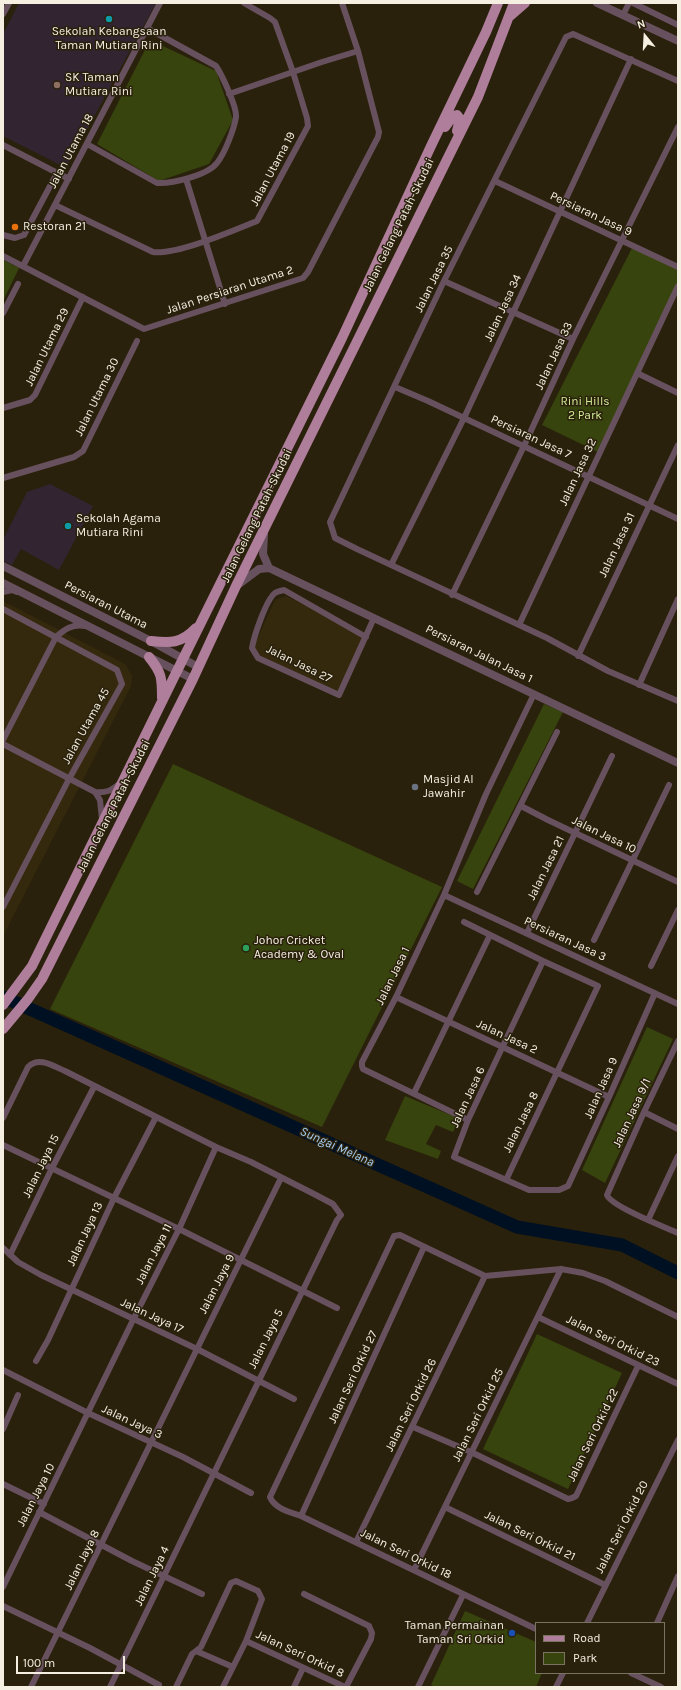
<!DOCTYPE html>
<html>
<head>
<meta charset="utf-8">
<style>
	body { margin:0 }
	#map { position:relative; width:681px; height:1690px; overflow:hidden; background:#2a210c; font-family:Karla,sans-serif }
	canvas { display:block }
	.frame { position:absolute; inset:0; border:4px solid #f5efe2; pointer-events:none }
	.legend { position:absolute; left:535px; top:1622px; width:130px; height:52px; box-sizing:border-box; background:#2a210c; border:1px solid #7b7362; margin:0; padding:5px 7px; list-style:none; font-size:12px; color:#f5efe2 }
	.legend li { display:flex; align-items:center; gap:8px; height:20px }
	.legend b { width:20px; border:1px solid #7b7362 }
	.north { position:absolute; left:625px; top:16px; width:40px; height:40px; -webkit-text-stroke:3px #2a210c; paint-order:stroke; rotate:342deg; font-size:11px; font-weight:700; line-height:16px; text-align:center; color:#f5efe2 }
	.north::after { content:''; display:block; margin:auto; width:14px; height:18px; background:#f5efe2; clip-path:polygon(50% 0,100% 100%,50% 72%,0 100%) }
	.scale { position:absolute; left:16px; top:1656px; width:109px; height:18px; box-sizing:border-box; border:2px solid #f5efe2; border-top:0; padding-left:5px; font-size:12px; line-height:14px; white-space:nowrap; color:#f5efe2; -webkit-text-stroke:3px #2a210c; paint-order:stroke }
</style>
</head>
<body>
<div id="map">
<canvas width="681" height="1690"></canvas>
<div class="frame"></div>
<ul class="legend">
<li><b style="height:5px;background:#af7e9a"></b>Road</li>
<li><b style="height:11px;background:#37440d"></b>Park</li>
</ul>
<div class="north">N</div>
<div class="scale">100 m</div>
</div>
<script>
const ctx = document.querySelector('canvas').getContext('2d');
ctx.lineJoin = 'round';
function fillPath(path, color) {
  ctx.fillStyle = color;
  ctx.fill(path, 'evenodd');
}
function trace(path, color, width, dash) {
  ctx.strokeStyle = color;
  ctx.lineWidth = width;
  ctx.lineCap = dash ? 'butt' : 'round';
  ctx.setLineDash(dash || []);
  ctx.stroke(path);
}
function label(font, color, halo, rows, align = 'center') {
  ctx.font = font + ' Karla,sans-serif';
  ctx.lineWidth = 3;
  ctx.setLineDash([]);
  ctx.textBaseline = 'middle';
  ctx.strokeStyle = halo;
  ctx.fillStyle = color;
  for (const [text, x, y, turn = 0] of rows) {
    ctx.save();
    ctx.translate(x, y);
    ctx.rotate((+turn || 0) * Math.PI / 180);
    ctx.textAlign = isNaN(turn) ? turn : align;
    if (halo) ctx.strokeText(text, 0, 0);
    ctx.fillText(text, 0, 0);
    ctx.restore();
  }
}
const built = new Path2D(`
	M286 596 360 633 364 640 337 692 259 655 254 646 275 600Z
	M3 601 125 664 132 676 131 686 3 936Z`);
const education = new Path2D(`
	M19 3H156L66 168 3 136V34Z
	M50 484 93 506 59 570 21 549 12 565 3 561V540L27 492Z`);
const green = new Path2D(`
	M150 40 216 71 233 120 209 164 159 181 97 144Z
	M632 248 678 269V291L598 452 542 425Z
	M3 260 19 268 3 301Z
	M544 704 563 712 473 889 457 881Z
	M173 764 442 887 322 1127 50 1009Z
	M647 1027 673 1039 605 1183 582 1170Z
	M405 1096 460 1119 453 1132 436 1125 426 1144 441 1151 438 1159 385 1140Z
	M537 1334 622 1373 568 1489 483 1449Z
	M465 1611 536 1642V1673H542L536 1687H435L431 1685Z`);
const river = new Path2D(`
	M3 997 517 1227 622 1245 678 1273`);
const minor = new Path2D(`
	M633 3 678 25
	M3 14 9 3
	M623 15 629 3
	M678 81 573 34 566 37 444 281 330 522 335 538 357 549 547 638 608 671 678 701
	M229 94 322 62 358 51
	M87 144 157 183C172 184 208 175 217 163 225 153 234 129 236 117 237 107 222 75 216 66L147 28
	M3 145 69 179
	M186 179 225 304
	M495 181 678 267
	M55 205 153 252C177 255 232 231 257 221L308 126 307 118 293 72 275 22 270 18 244 3
	M3 235 15 238 24 235 57 173
	M3 256 144 329 303 278 308 272 378 137 379 132 358 51 342 3
	M23 266 160 3
	M444 281 573 339
	M3 313 18 284
	M637 373 678 393
	M395 387 428 401 678 519
	M3 408 30 400 35 395 83 297
	M3 478 74 457 83 451 137 341
	M391 565 464 418 631 59
	M3 592 12 590 17 592
	M452 595 524 446 573 339 678 127
	M3 609 117 670 122 684 69 779 3 907
	M519 625 678 286
	M366 637 284 590C281 591 278 591 275 593 266 600 254 636 252 648L258 658 339 695 374 618
	M578 656 678 445
	M639 685 678 599
	M3 740 56 637C65 629 72 624 85 626
	M3 744 95 792C106 793 111 791 119 784
	M95 792 100 800 102 819
	M521 806 548 820 678 882
	M477 892 557 732
	M444 895 678 1004
	M464 922 543 961 598 986 506 1180
	M527 933 612 756
	M594 940 669 785
	M543 961 468 1120 454 1157 529 1190H559L568 1186 609 1097 655 993
	M651 966 678 910
	M396 997 609 1097
	M678 1041 644 1112 607 1195C611 1206 664 1227 678 1233
	M414 1093 490 935
	M644 1112 678 1129
	M3 1118 28 1067C39 1056 53 1066 65 1071L216 1147 251 1162 314 1194 333 1204 341 1215 337 1220 110 1687
	M468 1120 363 1069 362 1066V1062L396 997 444 895 486 794 534 694
	M3 1145 179 1229 337 1308
	M648 1220 678 1156
	M3 1248 18 1262 41 1275 197 1349 294 1399
	M10 1255 52 1168 94 1087
	M538 1317 678 1384
	M36 1361 48 1340 114 1198 156 1117
	M3 1370 88 1413 183 1457 251 1493
	M413 1427 471 1452 568 1499 572 1498 576 1496 638 1366
	M3 1429 18 1395
	M3 1484 44 1504
	M445 1507 605 1585
	M39 1512 132 1561 202 1594
	M301 1516 424 1247
	M356 1542 485 1276
	M414 1570 561 1269
	M3 1587 133 1320 179 1229 216 1147
	M304 1594 369 1626 372 1633 371 1639 346 1687
	M3 1606 90 1648 159 1685
	M587 1623 678 1440
	M657 1623 678 1576
	M536 1629 301 1516C290 1512 275 1509 270 1497L394 1236 400 1235 485 1276 561 1269 583 1273 605 1281 678 1317
	M246 1641 345 1687
	M196 1651 233 1667
	M631 1673 661 1687
	M31 1687 281 1178
	M176 1687 192 1654 201 1647 231 1583 236 1581 258 1591 262 1599 246 1641 223 1687
	M294 1687 303 1668
	M418 1687 463 1595
	M556 1687 563 1673`);
const tertiary = new Path2D(`
	M597 3 678 41
	M264 534 263 554 269 568
	M3 566 151 641 198 667
	M269 568 678 763
	M3 583 193 679
	M239 584 259 569 269 568`);
const primary = new Path2D(`
	M510 16 525 3
	M445 127 453 116 457 115 460 119 457 131
	M151 641C170 643 181 644 196 628
	M149 657C162 673 162 678 162 698
	M3 1005 32 966 177 671 342 338 431 146 486 32 498 3
	M3 1029 28 999 42 979 193 679 236 586 478 97 514 3`);
const markers = [
	[109,19,4,"#0f9aa8"],
	[57,85,4,"#8d6e63"],
	[15,227,4,"#e8710a"],
	[68,526,4,"#0f9aa8"],
	[415,787,4,"#6b7280"],
	[246,948,4,"#2e9e5b"],
	[512,1633,4,"#1a4fb4"]
];
const poiNames = [
	["Sekolah Kebangsaan",109,32,"center"],
	["Taman Mutiara Rini",109,46,"center"],
	["SK Taman",65,78],
	["Mutiara Rini",65,92],
	["Restoran 21",23,227],
	["Sekolah Agama",76,519],
	["Mutiara Rini",76,533],
	["Masjid Al",423,780],
	["Jawahir",423,794],
	["Johor Cricket",254,941],
	["Academy & Oval",254,955],
	["Taman Permainan",504,1626,"right"],
	["Taman Sri Orkid",504,1640,"right"]
];
const streetNames = [
	["Jalan Utama 18",71,151,-62],
	["Jalan Utama 19",273,169,-62],
	["Persiaran Jasa 9",591,214,25],
	["Jalan Gelang Patah-Skudai",399,225,-64],
	["Jalan Jasa 35",434,279,-64],
	["Jalan Persiaran Utama 2",230,290,-18],
	["Jalan Jasa 34",503,308,-65],
	["Jalan Utama 29",47,347,-64],
	["Jalan Jasa 33",554,356,-65],
	["Jalan Utama 30",97,397,-64],
	["Persiaran Jasa 7",531,437,25],
	["Jalan Jasa 32",578,472,-65],
	["Jalan Gelang Patah-Skudai",257,516,-64],
	["Jalan Jasa 31",617,545,-65],
	["Persiaran Utama",106,605,27],
	["Persiaran Jalan Jasa 1",479,654,26],
	["Jalan Jasa 27",299,664,26],
	["Jalan Utama 45",86,726,-61],
	["Jalan Gelang Patah-Skudai",114,806,-63],
	["Jalan Jasa 10",604,835,26],
	["Jalan Jasa 21",546,868,-64],
	["Persiaran Jasa 3",565,939,25],
	["Jalan Jasa 1",393,976,-64],
	["Jalan Jasa 2",507,1037,25],
	["Jalan Jasa 9",601,1088,-66],
	["Jalan Jasa 6",468,1097,-65],
	["Jalan Jasa 9/1",632,1113,-65],
	["Jalan Jasa 8",521,1122,-64],
	["Jalan Jaya 15",41,1166,-64],
	["Jalan Jaya 13",85,1234,-65],
	["Jalan Jaya 11",154,1254,-63],
	["Jalan Jaya 9",217,1284,-63],
	["Jalan Jaya 17",152,1316,25],
	["Jalan Jaya 5",266,1339,-64],
	["Jalan Seri Orkid 23",613,1341,26],
	["Jalan Seri Orkid 27",353,1377,-65],
	["Jalan Seri Orkid 26",411,1405,-64],
	["Jalan Seri Orkid 25",478,1415,-64],
	["Jalan Jaya 3",132,1422,25],
	["Jalan Seri Orkid 22",593,1435,-64],
	["Jalan Jaya 10",36,1495,-63],
	["Jalan Seri Orkid 20",622,1527,-63],
	["Jalan Seri Orkid 21",530,1536,26],
	["Jalan Seri Orkid 18",406,1554,26],
	["Jalan Jaya 8",82,1560,-64],
	["Jalan Jaya 4",152,1576,-64],
	["Jalan Seri Orkid 8",300,1654,25]
];
const parkNames = [
	["Rini Hills",585,402],
	["2 Park",585,416]
];
const waterNames = [
	["Sungai Melana",337,1147,24]
];
fillPath(built, '#34290d');
fillPath(education, '#322430');
fillPath(green, '#37440d');
trace(river, '#001023', 13);
trace(minor, '#68515e', 6);
trace(tertiary, '#68515e', 8);
trace(primary, '#af7e9a', 10);
for (const [x, y, r, color] of markers) {
  const dot = new Path2D();
  dot.arc(x, y, r, 0, 2 * Math.PI);
  ctx.fillStyle = color;
  ctx.fill(dot);
  trace(dot, '#2a210c', 1.5);
}
label('12px', '#f5efe2', '#2a210c', poiNames, 'left');
label('12px', '#f5efe2', '#2a210c', streetNames);
label('12px', '#d3ec97', '#2a210c', parkNames);
label('italic 13px', '#a6cff4', '#2a210c', waterNames);
</script>
</body>
</html>
